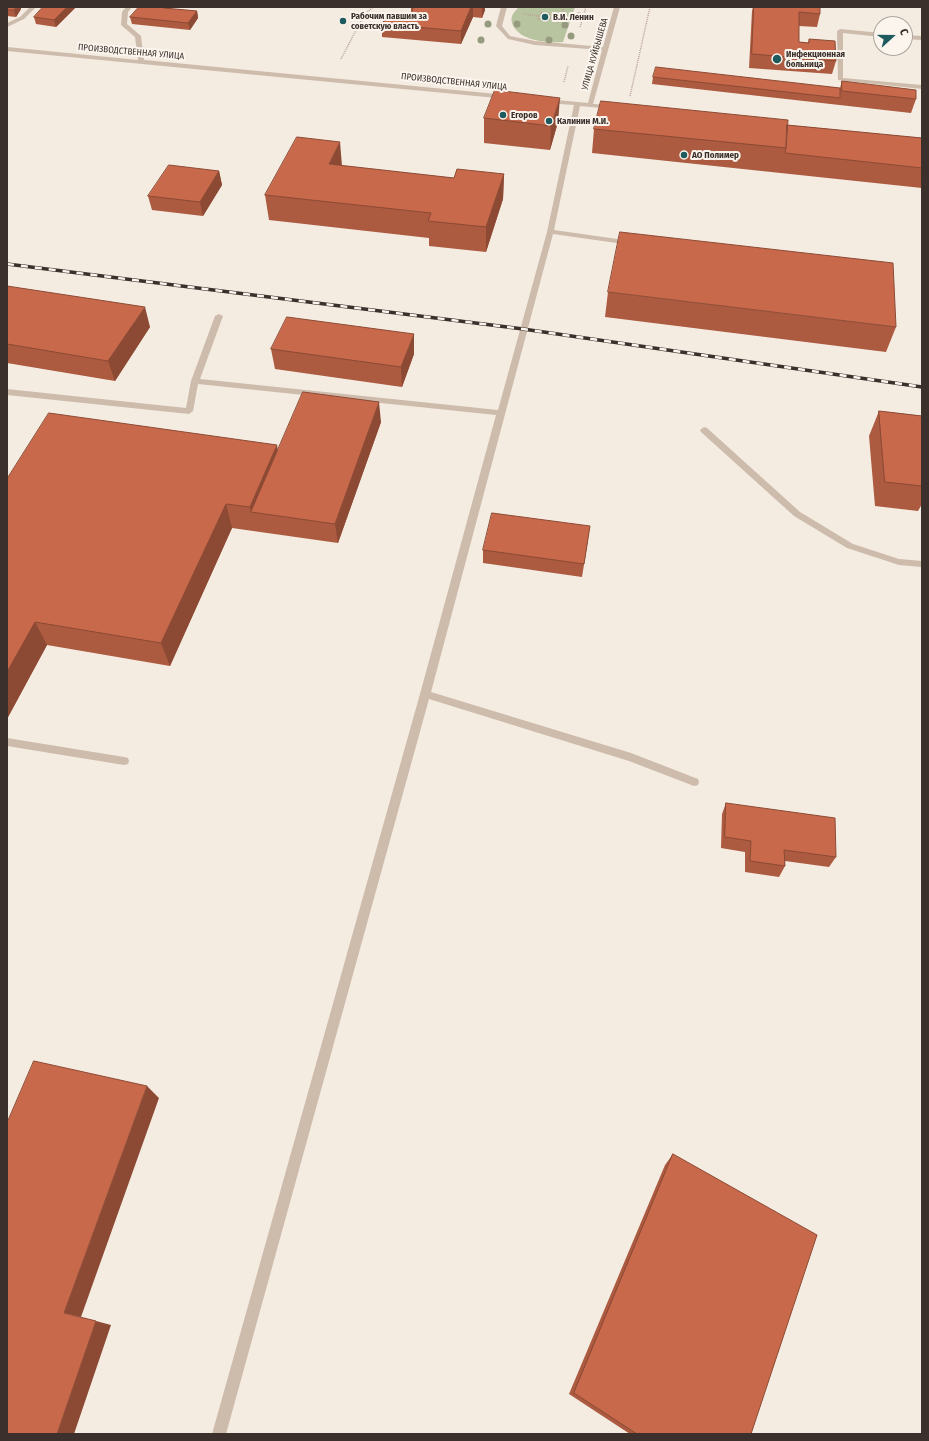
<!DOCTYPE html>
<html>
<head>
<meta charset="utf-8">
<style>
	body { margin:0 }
	#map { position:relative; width:929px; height:1441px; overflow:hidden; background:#f4ebe1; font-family:"Fira Sans Condensed",sans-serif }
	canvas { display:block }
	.frame { position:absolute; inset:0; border:8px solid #3b302b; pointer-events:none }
	.north { position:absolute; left:873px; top:16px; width:40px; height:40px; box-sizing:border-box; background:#fbf5ee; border:1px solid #aea6a0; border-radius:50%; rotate:69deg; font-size:11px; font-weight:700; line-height:16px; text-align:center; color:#3b302b }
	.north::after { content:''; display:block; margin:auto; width:14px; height:18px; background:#1f5a5e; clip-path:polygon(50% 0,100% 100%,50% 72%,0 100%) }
</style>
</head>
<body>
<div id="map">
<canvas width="929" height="1441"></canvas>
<div class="frame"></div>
<div class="north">С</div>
</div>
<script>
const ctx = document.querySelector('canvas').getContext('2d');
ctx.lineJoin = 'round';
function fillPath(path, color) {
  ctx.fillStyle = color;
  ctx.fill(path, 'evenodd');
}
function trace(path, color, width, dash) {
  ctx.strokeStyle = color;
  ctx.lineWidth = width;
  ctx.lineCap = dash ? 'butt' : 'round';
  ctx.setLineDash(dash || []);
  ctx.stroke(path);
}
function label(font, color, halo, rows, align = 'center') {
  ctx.font = font + ' "Fira Sans Condensed",sans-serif';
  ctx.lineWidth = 4;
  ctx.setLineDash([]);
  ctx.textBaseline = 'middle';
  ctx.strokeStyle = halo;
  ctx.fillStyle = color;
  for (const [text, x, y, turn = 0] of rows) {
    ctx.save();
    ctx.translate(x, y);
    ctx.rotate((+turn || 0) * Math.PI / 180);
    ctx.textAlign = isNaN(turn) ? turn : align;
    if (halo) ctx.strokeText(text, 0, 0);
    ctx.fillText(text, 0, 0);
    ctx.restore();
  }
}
const green = new Path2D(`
	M519 7H575L563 42C547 43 518 41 512 23 510 16 514 12 519 7Z`);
const path = new Path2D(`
	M541 13 552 15 549 20 538 19Z
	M524 14 539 16
	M550 18 583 20
	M558 23 564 7
	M580 27 586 7
	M341 59 364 15 373 7
	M564 82 568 66
	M630 96 650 7`);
const minor = new Path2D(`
	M30 7H36L24 19 7 27V23L20 17Z
	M126 7H132L128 12 127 24 141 36 144 60 507 95 510 97 507 99 7 51V47L138 60 135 37 121 25 122 12Z
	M501 7H507L502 26 510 36 535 41 603 47 614 7H620L593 104 612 105 615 107 612 109 580 106 554 230 631 241 634 243 631 245 553 234 431 692 631 753 698 779 699 782 698 785 694 786 629 761 429 699 226 1434H212L420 694 496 415 198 384 193 411 189 414 7 395V389L186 408 191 381 215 316 219 314 223 316 200 379 498 410 547 232 574 105 546 103 543 101 546 99 588 103 602 50 535 45 508 39 496 26Z
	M840 29 881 33V37L843 33V78L922 85V89L838 80 837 31Z
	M905 35 922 36V40L905 39Z
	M704 427 707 428 800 512 853 544 899 559 922 561V567L899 565 847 548 794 516 701 432 700 430Z
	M7 738 124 757 128 758 129 761 128 764 124 765 7 746Z`);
const rail = new Path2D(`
	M7 264 523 329 922 387`);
const trees = [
	[579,16],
	[488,24],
	[517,24],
	[565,25],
	[369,27],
	[571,36],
	[481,40],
	[549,40]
];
const wall = new Path2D(`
	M7 7 21 9 16 17 7 16Z
	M76 7 56 27 36 24 34 17Z
	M172 7 171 9 197 11 198 18 190 30 132 24 130 17Z
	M411 7H485V10L482 18 473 17 461 44 382 37V24L410 15 412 11H411Z
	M753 7H820V14L817 27 799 26V42L808 43 809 39 836 61 832 74 749 68 752 11Z
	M653 77 840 88 842 81 916 99 911 113 652 84Z
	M484 118 558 122 550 150 484 143Z
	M787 125 922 138V188L592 153 594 129Z
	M342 166 454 178 504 174 503 199 486 252 429 246V238L269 220 265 195Z
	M219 171 222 185 203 216 152 210 148 196Z
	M7 286 150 327 115 381 7 363Z
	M608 292 896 327 886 352 605 317Z
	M271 349 414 354 402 387 275 369Z
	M879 411 922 416V504L918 511 875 506 869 436Z
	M381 422 338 543 232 528 170 666 47 645 7 719V479L278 450Z
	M588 540 582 577 483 563V550Z
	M726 803 836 857 829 867 785 861V866L779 877 745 872V852L721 848 722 814Z
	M673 1154 751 1434H630L569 1394 665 1165Z`);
const shadedWall = new Path2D(`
	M16 7H21V9L16 17 14 10Z
	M67 7H76L56 27 54 20Z
	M165 7H172L166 15 164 8Z
	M471 7H473V17L461 44V31Z
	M482 7H485V10L482 18Z
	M197 11 198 18 190 30 188 23Z
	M560 98 558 122 550 150 551 126Z
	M340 142 342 166 329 164Z
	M219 171 222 185 203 216 200 202Z
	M504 174 503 199 486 252V227Z
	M145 307 150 327 115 381 108 361Z
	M414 334V354L402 387 401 367Z
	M379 402 381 422 338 543 335 524Z
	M277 445 281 470 251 512 250 507Z
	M226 504 232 528 170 666 161 643Z
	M35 622 47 645 7 719V672Z
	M147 1086 159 1098 81 1317 64 1313Z
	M96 1321 111 1325 74 1434H57Z`);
const building = new Path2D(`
	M7 7H16L14 10H7Z
	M43 7H67L54 20 34 17Z
	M139 7H165L164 8 197 11 188 23 130 17Z
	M414 7H471L461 31 382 24 388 13 410 15Z
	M754 7H820V14L799 12V42L809 43V39L835 41 836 61 752 54Z
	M656 67 840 88V98L653 77Z
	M842 81 916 90V99L842 91Z
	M495 90 560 98 551 126 484 118Z
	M601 101 788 120 786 148 594 129Z
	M787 125 922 138V168L785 153 786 148Z
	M297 137 340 142 329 164 454 178 457 169 504 174 486 227 428 221 431 213 265 195Z
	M169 165 219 171 200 202 148 196Z
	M620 232 893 263 896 327 608 292Z
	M7 286 145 307 108 361 7 344Z
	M287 317 414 334 401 367 271 349Z
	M303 392 379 402 335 524 251 512Z
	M879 411 922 416V486L885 482Z
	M49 413 277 445 250 507 226 504 161 643 35 622 7 672V479Z
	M492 513 590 526 584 564 483 550Z
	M726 803 835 818 836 857 784 850 785 866 750 861 751 841 725 837Z
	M34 1061 147 1086 64 1313 96 1321 57 1434H7V1123Z
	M673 1154 817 1235 751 1434H637L574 1393Z`);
const markers = [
	[545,17,4,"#1f5a5e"],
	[343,21,4,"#1f5a5e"],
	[777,59,5,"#1f5a5e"],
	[503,115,4,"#1f5a5e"],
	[549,121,4,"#1f5a5e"],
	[684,155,4,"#1f5a5e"]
];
const farPoinames = [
	["Рабочим павшим за",351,16],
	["советскую власть",351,26],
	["В.И. Ленин",553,17],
	["Инфекционная",786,54],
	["больница",786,64],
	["Егоров",511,115],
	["Калинин М.И.",557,121],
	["АО Полимер",692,155]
];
const farStreetnames = [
	["ПРОИЗВОДСТВЕННАЯ УЛИЦА",131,52,5],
	["УЛИЦА КУЙБЫШЕВА",595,54,-74],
	["ПРОИЗВОДСТВЕННАЯ УЛИЦА",454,82,6]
];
fillPath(green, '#b8c4a0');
trace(path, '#b9a596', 1.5, [1, 1]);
fillPath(minor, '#cdbbac');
trace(rail, '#3b302b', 3.5);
trace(rail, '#fbf5ee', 2.5, [7]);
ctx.fillStyle = '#969b7f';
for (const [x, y] of trees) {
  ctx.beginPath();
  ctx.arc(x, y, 3.5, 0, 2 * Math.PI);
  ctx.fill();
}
fillPath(wall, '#ac5a40');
fillPath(shadedWall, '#8c4a34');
fillPath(building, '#c8694b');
trace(building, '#8c4a34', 1);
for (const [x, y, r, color] of markers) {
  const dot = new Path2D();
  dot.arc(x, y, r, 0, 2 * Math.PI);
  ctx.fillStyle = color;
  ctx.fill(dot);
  trace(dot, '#fbf5ee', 1.5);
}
label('bold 9px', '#3b302b', '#fbf5ee', farPoinames, 'left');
label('9px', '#3b302b', '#fbf5ee', farStreetnames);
</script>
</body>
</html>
